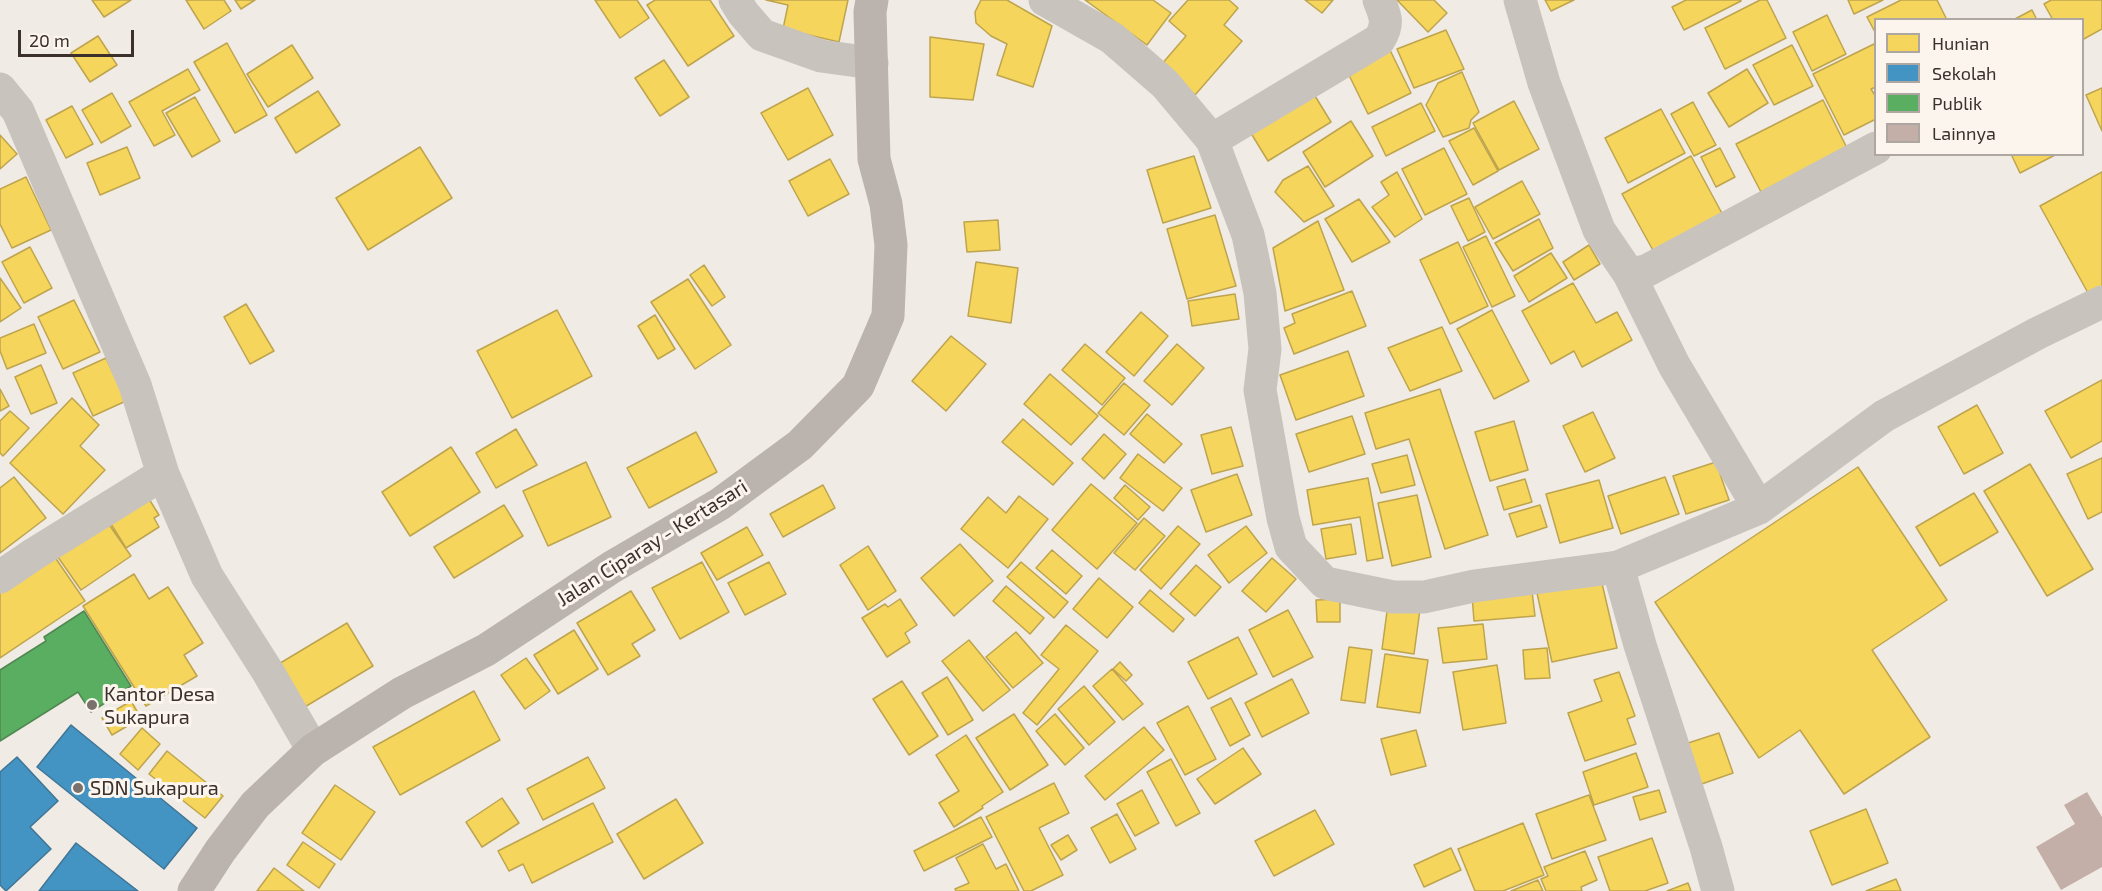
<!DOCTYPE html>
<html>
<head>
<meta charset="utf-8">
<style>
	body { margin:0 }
	#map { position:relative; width:2102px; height:891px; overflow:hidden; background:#f0ebe5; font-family:"Exo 2",sans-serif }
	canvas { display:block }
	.legend { position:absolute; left:1874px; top:18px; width:210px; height:138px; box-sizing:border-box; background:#fbf5ee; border:2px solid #aea6a0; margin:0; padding:8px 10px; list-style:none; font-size:18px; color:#3b302b }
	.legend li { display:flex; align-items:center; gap:12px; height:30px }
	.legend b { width:30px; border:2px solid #aea6a0 }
	.scale { position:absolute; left:18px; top:30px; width:116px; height:27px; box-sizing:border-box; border:3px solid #3b302b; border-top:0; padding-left:8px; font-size:18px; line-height:21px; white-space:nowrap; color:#3b302b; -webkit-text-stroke:4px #fbf5ee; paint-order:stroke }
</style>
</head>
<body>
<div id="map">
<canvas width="2102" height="891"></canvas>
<ul class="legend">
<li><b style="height:16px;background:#f6d55c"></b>Hunian</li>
<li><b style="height:16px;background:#4393c3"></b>Sekolah</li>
<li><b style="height:16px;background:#5aae61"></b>Publik</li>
<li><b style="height:16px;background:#c3afa7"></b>Lainnya</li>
</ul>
<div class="scale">20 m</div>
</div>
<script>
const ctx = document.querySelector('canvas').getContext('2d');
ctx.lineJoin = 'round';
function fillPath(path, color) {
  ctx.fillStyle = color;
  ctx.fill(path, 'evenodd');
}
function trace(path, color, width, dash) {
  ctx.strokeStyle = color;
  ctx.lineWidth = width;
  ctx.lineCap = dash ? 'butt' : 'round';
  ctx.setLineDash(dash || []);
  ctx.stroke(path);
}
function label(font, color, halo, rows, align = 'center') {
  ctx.font = font + ' "Exo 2",sans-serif';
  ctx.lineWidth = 6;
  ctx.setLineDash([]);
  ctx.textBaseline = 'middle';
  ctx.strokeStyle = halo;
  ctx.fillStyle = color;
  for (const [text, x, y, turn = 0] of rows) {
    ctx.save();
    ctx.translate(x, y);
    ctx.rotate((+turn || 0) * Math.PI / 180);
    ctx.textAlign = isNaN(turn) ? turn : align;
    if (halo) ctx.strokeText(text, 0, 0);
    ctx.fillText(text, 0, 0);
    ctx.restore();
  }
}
const homes = new Path2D(`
	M92 0H131L104 17Z
	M186 0H224L231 11 204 29Z
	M235 0H255L241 9Z
	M595 0H637L649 18 620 38Z
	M655 0H710L734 36 688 66 647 5Z
	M766 0H848L839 42 783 29 788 5Z
	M981 0H1007L1052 26 1033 87 997 75 1007 44 991 36 976 23 975 12Z
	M1085 0H1153L1171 13 1147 45Z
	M1188 0H1229L1238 8 1224 25 1242 41 1195 95 1161 65 1186 36 1169 21Z
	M1305 0H1333L1322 13Z
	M1397 0H1434L1447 13 1428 32Z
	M1545 0H1574L1551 11Z
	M1686 0H1741V1L1684 30 1672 7Z
	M1760 0H1767L1786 38 1725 69 1705 28Z
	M1848 0H1883L1854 14Z
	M1901 0H1937L1947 20H1876V34L1867 17Z
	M2051 0H2102V29L2082 40V20H2053L2044 4Z
	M2032 10 2037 20H2013Z
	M1827 15 1846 54 1812 71 1793 32Z
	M1446 30 1464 69 1414 88 1397 49Z
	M98 36 117 65 90 82 71 53Z
	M930 37 984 44 973 100 930 97Z
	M227 43 267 115 235 133 194 62Z
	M1874 44 1876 48V87L1871 89 1876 97V119L1844 135 1813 74Z
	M292 45 313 78 268 107 247 74Z
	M1792 45 1813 86 1774 105 1753 65Z
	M1388 46 1411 93 1368 114 1345 67Z
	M664 60 689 97 660 116 635 78Z
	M188 69 200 90 162 111 175 135 154 146 129 102Z
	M1747 69 1768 103 1729 127 1708 93Z
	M1462 72 1479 112 1471 120 1469 128 1443 137 1426 105 1438 83Z
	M808 88 833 135 788 160 761 113Z
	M2102 88V131L2086 95Z
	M318 91 340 125 296 153 275 118Z
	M1312 91 1331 122 1268 161 1249 130Z
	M112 93 131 126 101 143 82 110Z
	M195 97 220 141 192 157 166 113Z
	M1823 100 1847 148 1761 192 1736 144Z
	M1514 101 1539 149 1499 170 1473 123Z
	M1693 102 1716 145 1694 156 1671 114Z
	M1421 103 1435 131 1386 156 1372 127Z
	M72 106 93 144 66 158 46 120Z
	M1661 109 1685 153 1628 183 1605 138Z
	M1351 121 1373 156 1325 187 1303 152Z
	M1474 128 1498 171 1473 185 1449 141Z
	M0 135 17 154 0 169Z
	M127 147 140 178 100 195 87 163Z
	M420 147 452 198 368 250 336 198Z
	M1444 148 1467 194 1425 215 1402 169Z
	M1720 148 1735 177 1716 187 1701 157Z
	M2011 154H2057L2020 173Z
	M1194 156 1211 208 1163 223 1147 170Z
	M1691 156 1724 217 1655 254 1622 194Z
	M830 159 849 194 808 216 789 181Z
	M1308 166 1334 206 1304 222 1275 192 1283 180Z
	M1397 172 1422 219 1395 237 1372 207 1389 195 1381 182Z
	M2102 172V297L2093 302 2040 206Z
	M26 177 51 230 12 248 0 224V189Z
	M1522 181 1540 214 1493 239 1475 207Z
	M1469 198 1485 232 1468 241 1451 206Z
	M1359 199 1390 242 1352 262 1325 219Z
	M1215 215 1236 286 1187 299 1167 229Z
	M1539 219 1553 248 1513 271 1495 243Z
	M998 220 1000 250 967 252 964 222Z
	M1318 221 1344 290 1285 311 1273 248Z
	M1486 236 1515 296 1492 307 1463 247Z
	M1458 242 1488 306 1450 324 1420 260Z
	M1589 245 1600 264 1574 280 1563 262Z
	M30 247 52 288 24 303 2 262Z
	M1551 253 1567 278 1529 302 1514 276Z
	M976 262 1018 268 1011 323 968 316Z
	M704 265 725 297 712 306 690 275Z
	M0 278 21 308 0 322Z
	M688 279 731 345 695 369 651 302Z
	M1573 283 1596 323 1617 312 1632 340 1582 367 1574 351 1551 364 1522 311Z
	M1352 291 1366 326 1294 354 1284 328 1295 323 1292 314Z
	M1235 294 1239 319 1192 326 1188 301Z
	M74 300 100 352 63 369 38 317Z
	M246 304 274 351 250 364 224 317Z
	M557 310 592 376 512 418 477 351Z
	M1492 310 1529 381 1494 399 1457 329Z
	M1141 312 1168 336 1134 376 1106 352Z
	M655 315 675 349 658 359 638 326Z
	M34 324 46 353 7 369 0 351V338Z
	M1442 327 1462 371 1410 391 1388 348Z
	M951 336 986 364 946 411 912 381Z
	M1085 344 1125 378 1102 405 1062 370Z
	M1177 344 1204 368 1172 405 1144 381Z
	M1348 351 1364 396 1296 420 1280 375Z
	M106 358 126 401 93 416 73 373Z
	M41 365 57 403 31 414 15 377Z
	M1050 374 1098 416 1071 445 1024 404Z
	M2102 380V441L2071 458 2045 411Z
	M1124 383 1150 405 1124 435 1098 413Z
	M0 389 9 406 0 411Z
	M1440 389 1488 535 1445 549 1409 439 1376 449 1365 413Z
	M72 398 99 425 80 446 105 470 63 514 10 463Z
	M1977 405 2003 453 1964 474 1938 427Z
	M10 411 29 428 3 456 0 453V421Z
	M1593 412 1615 458 1585 472 1563 426Z
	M1147 414 1182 444 1164 463 1130 434Z
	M1352 416 1365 454 1309 472 1296 434Z
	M1023 419 1073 463 1053 485 1002 442Z
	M1514 421 1528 470 1490 481 1475 432Z
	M1231 427 1243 466 1212 474 1201 435Z
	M516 429 537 465 496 488 476 453Z
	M696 432 717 472 649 508 627 468Z
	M1104 434 1126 454 1104 479 1082 459Z
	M451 447 480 492 410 536 382 492Z
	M1138 454 1182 488 1163 511 1120 478Z
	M1407 455 1415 485 1381 493 1372 464Z
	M2102 458V512L2088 519 2067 474Z
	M586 462 611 517 548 546 523 491Z
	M1716 462 1729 500 1686 514 1673 476Z
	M2030 464 2093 569 2047 596 1984 491Z
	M1858 467 1947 600 1872 650 1930 737 1844 794 1800 730 1759 758 1655 602Z
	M1237 474 1252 515 1206 532 1191 490Z
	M14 477 46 518 0 553V488Z
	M1665 477 1679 514 1621 534 1608 496Z
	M1368 478 1383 558 1367 561 1360 517 1313 525 1307 490Z
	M1525 479 1532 502 1504 510 1497 487Z
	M1599 480 1613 528 1560 543 1546 494Z
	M1091 484 1137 523 1097 569 1052 530Z
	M823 485 835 508 783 537 770 514Z
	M1125 485 1150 507 1138 520 1114 498Z
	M144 491 159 515 154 518 159 527 126 548 106 516Z
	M1974 493 1998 532 1940 566 1916 527Z
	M1417 495 1431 557 1392 566 1378 503Z
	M1019 496 1048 519 1008 568 961 529 988 497 1006 513Z
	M504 505 523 536 454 578 434 547Z
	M1540 505 1547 527 1517 537 1509 514Z
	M103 516 131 556 81 590 53 550Z
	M1144 518 1165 536 1135 570 1114 553Z
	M1351 524 1356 554 1326 559 1321 529Z
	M1178 526 1200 544 1161 589 1140 570Z
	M1246 526 1267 553 1229 583 1208 555Z
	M747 527 763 555 717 580 701 553Z
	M960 544 993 581 954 616 921 578Z
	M868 546 896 591 868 610 840 565Z
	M50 550 85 601 0 658V580Z
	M1052 550 1082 576 1066 594 1036 568Z
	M1272 558 1296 579 1266 612 1242 591Z
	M702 562 729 612 680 639 652 588Z
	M769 562 786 594 745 615 728 583Z
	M1021 562 1068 602 1054 618 1007 577Z
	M1196 565 1221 587 1195 616 1170 594Z
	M134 574 149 599 168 587 203 643 184 655 197 676 146 706 83 606Z
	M1099 578 1133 607 1107 638 1073 609Z
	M1601 579 1617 648 1552 662 1537 593Z
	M1006 586 1044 618 1030 634 993 601Z
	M1150 590 1184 619 1173 632 1139 603Z
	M631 591 655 630 632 644 640 656 608 675 577 623Z
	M1532 591 1535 616 1474 621 1472 595Z
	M900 599 917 625 905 633 910 642 887 657 862 618 885 604 888 607Z
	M1340 599V622H1317L1316 600Z
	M1388 604 1420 609 1414 654 1382 649Z
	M1288 610 1313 657 1273 677 1249 630Z
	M347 623 373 666 298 711 272 668Z
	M1483 624 1487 659 1443 663 1438 628Z
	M1066 625 1098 651 1037 725 1023 713 1059 669 1041 655Z
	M574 630 598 669 558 694 534 655Z
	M1016 632 1043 663 1013 688 986 657Z
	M1238 637 1257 674 1208 699 1188 662Z
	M969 640 1010 690 983 711 942 661Z
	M1349 647 1372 650 1365 703 1341 700Z
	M1547 648 1550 678 1525 679 1523 650Z
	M1385 654 1428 660 1420 713 1377 707Z
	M526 658 550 691 525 709 501 675Z
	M1120 662 1132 675 1126 681 1113 669Z
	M1497 665 1506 723 1463 730 1453 672Z
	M1112 669 1143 704 1123 720 1093 686Z
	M1619 672 1635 716 1627 719 1636 744 1585 761 1568 713 1602 701 1594 680Z
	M947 677 973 720 948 735 922 693Z
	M1292 679 1309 713 1262 737 1245 703Z
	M902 681 938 736 909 755 873 699Z
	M1084 686 1115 722 1089 745 1058 709Z
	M474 691 500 740 400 795 373 747Z
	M1231 698 1250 735 1230 746 1211 708Z
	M131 701 141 718 112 735 102 718Z
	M1188 706 1216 759 1185 775 1157 723Z
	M1014 714 1048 765 1010 790 976 738Z
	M1055 714 1084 748 1065 765 1036 731Z
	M1144 727 1164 750 1105 800 1085 776Z
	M142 728 160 744 138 770 120 754Z
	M1416 730 1426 766 1391 775 1381 739Z
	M1719 733 1733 773 1696 786 1682 745Z
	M966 735 1003 792 982 806 983 808 954 827 939 803 959 791 936 755Z
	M1243 748 1261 774 1215 804 1197 779Z
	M167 751 223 796 205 818 149 774Z
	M1636 753 1648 787 1594 805 1583 772Z
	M588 757 605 788 543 820 527 789Z
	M1171 759 1200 813 1176 826 1147 772Z
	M1054 783 1069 813 1039 828 1063 875 1031 891H1024L986 817Z
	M335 785 375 812 341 860 302 833Z
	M1142 790 1159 823 1135 836 1117 804Z
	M1659 790 1666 812 1640 820 1633 797Z
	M1589 795 1606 840 1552 859 1536 814Z
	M502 798 519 823 482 847 466 822Z
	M676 799 703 843 644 879 617 834Z
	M593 803 613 842 532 883 523 864 509 871 498 851Z
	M1866 809 1888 863 1832 885 1810 831Z
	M1315 810 1334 844 1274 876 1255 841Z
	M1117 814 1136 849 1110 863 1091 828Z
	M981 817 992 837 924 871 914 851Z
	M1523 823 1544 875 1503 891H1475L1458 849Z
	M1068 835 1077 850 1061 860 1051 845Z
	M1652 838 1668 883 1645 891H1610L1598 857Z
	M303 842 335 864 319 888 287 865Z
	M983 844 996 869 1006 864 1019 891H956L955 889 969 883 956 858Z
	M1451 848 1461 870 1424 887 1414 865Z
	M1585 851 1597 880 1581 887 1582 891H1546L1541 879 1548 876 1544 867Z
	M274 868 304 891H257Z
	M1896 879 1901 891H1866Z
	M1538 880 1543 891H1511Z
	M1688 883 1691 891H1667Z`);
const schools = new Path2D(`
	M71 725 197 828 164 869 37 767Z
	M17 757 58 801 30 827 51 849 6 891 0 885V772Z
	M76 843 138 891H39Z`);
const public = new Path2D(`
	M84 611 131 686 91 712 78 692 0 741V670L46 641 44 637Z`);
const building = new Path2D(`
	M2087 792 2102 817V867L2061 890 2036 847 2075 824 2064 805Z`);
const minor = new Path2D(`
	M735 0 743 13 762 35 821 56 872 63
	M1520 0 1544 83 1599 230 1629 274 1674 365 1759 508
	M0 89 18 111 135 385 163 474 207 576 268 672 313 750
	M1212 140 1379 40C1389 24 1386 17 1379 0
	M1629 274 1646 271 1876 148
	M1618 567 1759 508 1884 416 2038 333 2102 302
	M0 577 34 554 163 474`);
const tertiary = new Path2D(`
	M1045 0 1112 38 1165 84 1212 140 1248 235 1260 293 1265 349 1260 390 1283 518 1291 547 1325 583 1393 597H1424L1474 586 1618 567 1640 645 1706 847 1718 891`);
const secondary = new Path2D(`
	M194 891 220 851 255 805 313 750 402 693 486 650 612 567 720 504 800 445 858 386 888 316 891 245 886 204 874 159 870 12 872 0`);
const markers = [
	[92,705,6,"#7a716c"],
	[78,788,6,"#7a716c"]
];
const streetNames = [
	["Jalan Ciparay - Kertasari",652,543,-32]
];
const poiNames = [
	["Kantor Desa",104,694],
	["Sukapura",104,717],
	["SDN Sukapura",90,788]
];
fillPath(homes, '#f6d55c');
trace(homes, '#bea44d', 1.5);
fillPath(schools, '#4393c3');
trace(schools, '#417595', 1.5);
fillPath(public, '#5aae61');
trace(public, '#518851', 1.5);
fillPath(building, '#c3afa7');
trace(minor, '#c9c3be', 33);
trace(tertiary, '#c9c3be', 33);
trace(secondary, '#bab3ae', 33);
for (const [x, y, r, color] of markers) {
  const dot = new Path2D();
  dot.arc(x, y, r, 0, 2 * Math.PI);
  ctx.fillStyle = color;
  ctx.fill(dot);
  trace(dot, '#fbf5ee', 2);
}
label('20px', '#3b302b', '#fbf5ee', streetNames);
label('20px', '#3b302b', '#fbf5ee', poiNames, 'left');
</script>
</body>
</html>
